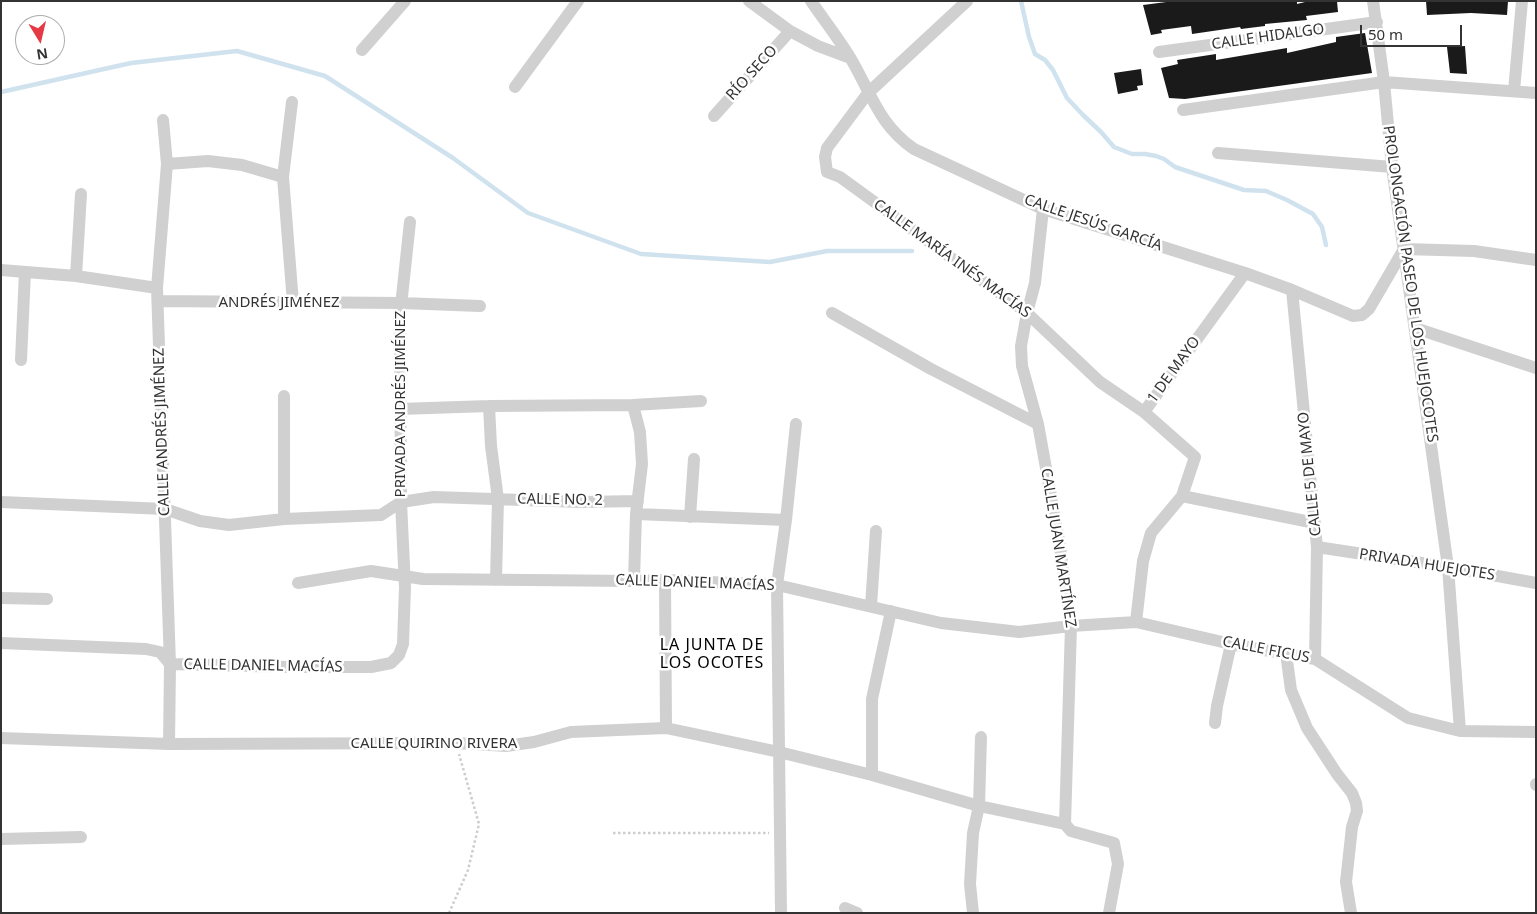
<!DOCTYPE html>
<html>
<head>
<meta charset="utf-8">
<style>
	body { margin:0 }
	#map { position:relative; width:1537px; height:914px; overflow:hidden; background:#fff; font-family:"Noto Sans",sans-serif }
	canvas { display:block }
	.frame { position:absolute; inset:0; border:2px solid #333; pointer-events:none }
	.north { position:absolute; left:15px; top:15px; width:50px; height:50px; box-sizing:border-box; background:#fff; border:1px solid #adadad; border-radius:50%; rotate:171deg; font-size:14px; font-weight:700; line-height:20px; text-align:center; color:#333 }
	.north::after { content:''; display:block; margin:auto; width:18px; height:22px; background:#e63946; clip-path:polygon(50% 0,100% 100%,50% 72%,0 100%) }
	.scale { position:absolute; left:1360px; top:25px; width:102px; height:22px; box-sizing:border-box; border:2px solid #333; border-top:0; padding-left:6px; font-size:15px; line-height:18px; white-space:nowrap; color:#333; -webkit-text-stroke:4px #fff; paint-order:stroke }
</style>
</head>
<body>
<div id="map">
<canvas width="1537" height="914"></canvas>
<div class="frame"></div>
<div class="north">N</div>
<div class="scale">50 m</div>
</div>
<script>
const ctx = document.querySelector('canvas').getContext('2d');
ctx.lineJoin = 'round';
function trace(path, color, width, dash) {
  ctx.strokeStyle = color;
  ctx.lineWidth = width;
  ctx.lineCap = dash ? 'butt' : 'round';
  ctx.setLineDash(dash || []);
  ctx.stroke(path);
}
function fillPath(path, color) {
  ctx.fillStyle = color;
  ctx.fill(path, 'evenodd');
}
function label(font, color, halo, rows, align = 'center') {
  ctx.font = font + ' "Noto Sans",sans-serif';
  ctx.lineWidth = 5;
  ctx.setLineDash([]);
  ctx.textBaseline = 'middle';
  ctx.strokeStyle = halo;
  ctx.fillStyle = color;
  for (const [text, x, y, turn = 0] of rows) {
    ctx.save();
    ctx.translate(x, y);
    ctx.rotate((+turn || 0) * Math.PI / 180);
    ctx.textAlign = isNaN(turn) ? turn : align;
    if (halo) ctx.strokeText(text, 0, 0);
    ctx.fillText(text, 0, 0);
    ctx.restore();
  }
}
const stream = new Path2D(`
	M1021 1 1029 37 1035 54 1045 60 1053 70 1067 98 1083 115 1101 132 1114 147 1132 154H1145L1156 156 1164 159 1175 167 1244 190 1266 191 1287 200 1313 214 1322 227 1326 245
	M1 92 131 63 237 51 325 76 453 158 528 213 641 254 770 262 827 251H912`);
const building = new Path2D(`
	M1174 1H1297V4L1309 1H1337L1338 12 1306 16 1307 20 1265 24V26L1241 29 1240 27 1192 34 1191 26 1161 30 1162 33 1151 35 1143 5Z
	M1426 1H1508L1507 15 1471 13 1427 15Z
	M1365 33 1372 73 1185 99 1169 98 1161 68 1178 64 1177 60 1216 54V60L1287 48V53L1336 42V37Z
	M1465 46 1467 74 1450 73 1447 47Z
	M1141 69 1143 85 1137 86 1138 90 1118 94 1114 73Z`);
const path = new Path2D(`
	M613 833H769
	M449 913 468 870 479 824 459 754`);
const street = new Path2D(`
	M749 1 790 31 818 46 850 58
	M811 1C824 20 839 39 851 59 871 93 879 125 914 149L1043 209 1245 273 1292 290 1353 316 1362 315 1369 309 1404 249 1474 251 1536 260
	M967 1 868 93 827 148 825 157 827 172 840 177 1027 313 1100 382 1144 412 1195 457 1182 496 1151 533 1143 561 1136 622
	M1373 1 1384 82 1392 167 1448 567 1460 731
	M362 50 405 1
	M1159 52 1377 22
	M515 87 578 1
	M1514 91 1522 1
	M292 102 283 177 293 303
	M1183 110 1384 82 1536 93
	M714 116 790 31
	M163 120 167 164 157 288 170 664 169 744
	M1218 153 1392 167
	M167 164 208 161 242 165 283 177
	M1043 209 1035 283 1027 313 1021 346 1022 366 1038 424 1059 540 1071 626 1065 824 1071 831 1114 843 1118 864 1109 913
	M1 270 76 276 157 288
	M76 276 81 194
	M1292 290 1317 547 1315 659
	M158 301 401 303 480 306
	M832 313 931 369 1038 424
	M1415 328 1536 368
	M21 360 25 272
	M284 396V519
	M633 405 640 432 642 464 636 514 634 581
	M489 406 491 446 498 499 496 580
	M400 409 489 406 633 405 701 401
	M1144 412 1245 273
	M1182 496 1315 523
	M1 502 165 509 200 521 229 525 284 519 381 515 401 502 434 497 582 502 638 501
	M636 514 786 520
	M690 517 694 459
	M1317 547 1448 567 1536 583
	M665 580 666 728
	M298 583 371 571 423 579 634 581 665 580 777 585 941 623 1019 632 1071 626 1136 622 1231 644 1315 659 1408 718 1460 731 1536 732
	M1 598 47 599
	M871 606 876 531
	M1 643 146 649 160 652 170 664 289 667H371L391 663 399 655 403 644 405 587 401 502 400 315 410 222
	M1286 653 1291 690 1307 728 1337 774 1352 793 1356 803 1357 811 1352 827 1346 882 1351 913
	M1215 723 1217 706 1231 644
	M1 738 169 744 456 743 506 746 534 742 571 732 666 728 779 752 872 775 979 806 1065 824
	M872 775V699L891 611
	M1536 785V784
	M1 839 81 837
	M845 908 857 913
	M781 913 777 585 786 520 796 424
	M973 913 970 884 973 833 979 806 981 737`);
const streetNames = [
	["CALLE HIDALGO",1268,37,-8],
	["RÍO SECO",752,73,-48],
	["CALLE JESÚS GARCÍA",1093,223,19],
	["CALLE MARÍA INÉS MACÍAS",952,259,36],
	["PROLONGACIÓN PASEO DE LOS HUEJOCOTES",1410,284,82],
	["ANDRÉS JIMÉNEZ",279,303],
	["1 DE MAYO",1174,370,-54],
	["PRIVADA ANDRÉS JIMÉNEZ",401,404,-90],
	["CALLE ANDRÉS JIMÉNEZ",162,432,-92],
	["CALLE 5 DE MAYO",1310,474,-96],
	["CALLE NO. 2",560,500,1],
	["CALLE JUAN MARTÍNEZ",1058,548,81],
	["PRIVADA HUEJOTES",1427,565,9],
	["CALLE DANIEL MACÍAS",695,583,2],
	["CALLE FICUS",1266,650,11],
	["CALLE DANIEL MACÍAS",263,666,1],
	["CALLE QUIRINO RIVERA",434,744]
];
const neighbourhoodNames = [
	["LA JUNTA DE",712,645],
	["LOS OCOTES",712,663]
];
trace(stream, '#cfe2ee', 4.5);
fillPath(building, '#1a1a1a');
trace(path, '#cdcdcd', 2.5, [2.5, 2.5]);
trace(street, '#d0d0d0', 12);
label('15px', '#333', '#fff', streetNames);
ctx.letterSpacing = '1px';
label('16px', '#000', '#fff', neighbourhoodNames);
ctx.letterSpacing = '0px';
</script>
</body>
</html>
